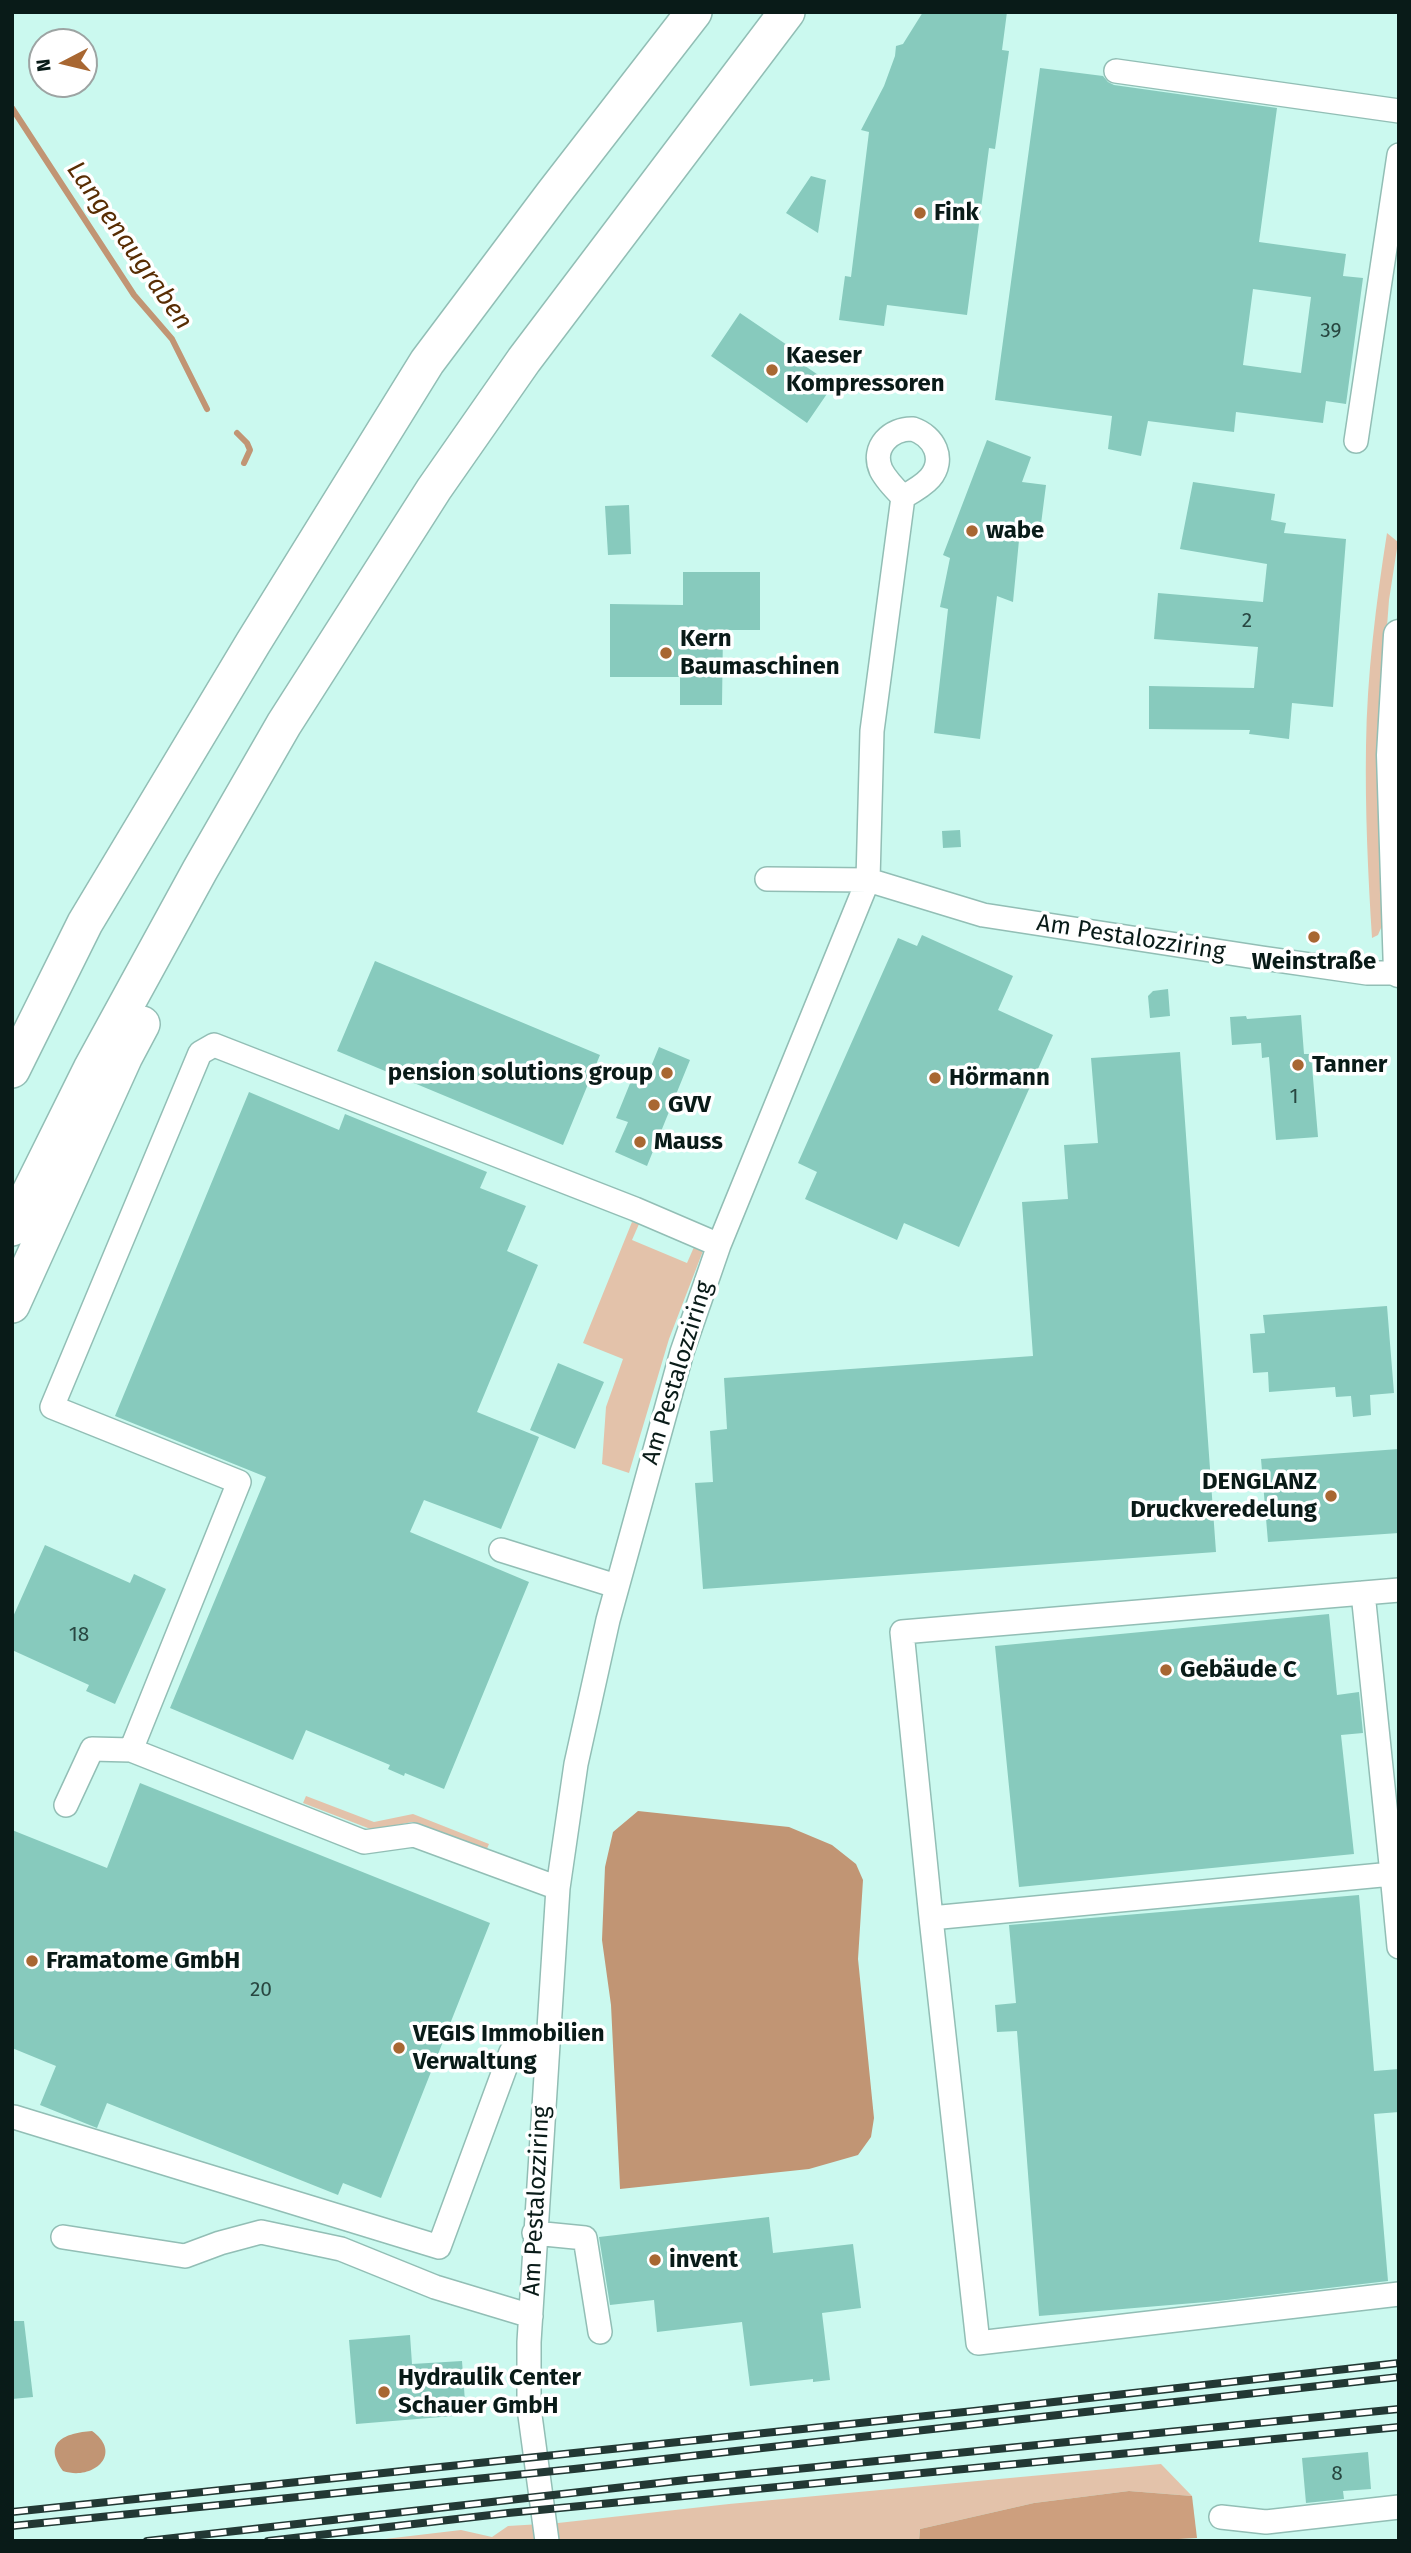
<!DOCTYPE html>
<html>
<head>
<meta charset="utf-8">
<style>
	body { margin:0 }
	#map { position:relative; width:1411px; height:2553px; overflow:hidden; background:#cbf9ef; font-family:"Fira Sans",sans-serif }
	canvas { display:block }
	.frame { position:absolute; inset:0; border:14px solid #091b18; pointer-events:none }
	.north { position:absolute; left:28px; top:28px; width:70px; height:70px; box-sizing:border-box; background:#fff; border:2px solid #9da4a3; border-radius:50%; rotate:263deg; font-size:19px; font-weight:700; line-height:28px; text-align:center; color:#091b18 }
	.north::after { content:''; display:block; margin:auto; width:24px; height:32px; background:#a86732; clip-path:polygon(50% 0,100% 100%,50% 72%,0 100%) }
</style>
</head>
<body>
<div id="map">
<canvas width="1411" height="2553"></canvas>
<div class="frame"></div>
<div class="north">N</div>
</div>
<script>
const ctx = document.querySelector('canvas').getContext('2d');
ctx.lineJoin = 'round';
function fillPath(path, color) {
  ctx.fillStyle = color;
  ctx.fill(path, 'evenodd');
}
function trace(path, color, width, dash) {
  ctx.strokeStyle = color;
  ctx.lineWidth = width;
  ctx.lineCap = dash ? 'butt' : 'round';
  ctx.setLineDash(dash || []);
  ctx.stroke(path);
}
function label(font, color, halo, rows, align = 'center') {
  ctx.font = font + ' "Fira Sans",sans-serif';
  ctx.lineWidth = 7;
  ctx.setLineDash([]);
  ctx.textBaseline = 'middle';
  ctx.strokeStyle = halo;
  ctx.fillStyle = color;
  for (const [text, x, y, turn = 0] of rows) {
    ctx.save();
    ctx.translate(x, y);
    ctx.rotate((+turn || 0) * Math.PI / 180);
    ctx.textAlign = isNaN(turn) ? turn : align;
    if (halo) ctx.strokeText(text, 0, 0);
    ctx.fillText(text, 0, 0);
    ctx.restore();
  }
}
const green = new Path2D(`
	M1387 533 1398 542 1389 600 1382 693 1384 921 1378 935 1372 938C1368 874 1365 810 1366 746 1367 675 1376 603 1387 533Z
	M632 1222 639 1224 632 1240 687 1263 694 1247 703 1251 669 1339 629 1473 602 1464 606 1407 623 1359 583 1343Z
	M306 1796 374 1822 413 1814 489 1844 486 1851 412 1822 373 1830 303 1803Z
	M1161 2464 1192 2496 1129 2491 1034 2503 920 2529 919 2541H368L461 2530 492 2537 508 2526 558 2523 729 2504Z`);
const forest = new Path2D(`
	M1129 2491 1192 2496 1197 2538 1142 2541H919L920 2529 1034 2503Z`);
const water = new Path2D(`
	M638 1811 789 1827 832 1845 856 1864 863 1880 858 1959 874 2118 871 2137 858 2155 809 2169 620 2189 611 2005 602 1940 605 1867 613 1832Z
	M92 2431C124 2454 93 2481 63 2471 42 2442 65 2433 92 2431Z`);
const stream = new Path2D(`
	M12 108 134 295 172 339 207 409
	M237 433 247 443 250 450 244 463`);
const building = new Path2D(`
	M923 12H1007L1002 50 1009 51 995 149 989 148 967 315 887 305 884 326 839 320 845 276 851 277 869 132 861 130 884 86 895 56 896 46 903 44Z
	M1040 68 1103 76 1108 82 1114 85 1277 108 1259 242 1346 254 1343 276 1363 278 1346 404 1326 401 1323 423 1236 412 1234 432 1148 421 1141 456 1108 449 1112 416 995 400ZM1253 289 1311 297 1301 373 1243 365Z
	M811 176 826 180 818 233 786 213Z
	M740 313 790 347 786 353 833 385 807 423 711 356Z
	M987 440 1031 457 1022 482 1046 485 1041 524 1033 523 1032 531 1020 530 1013 602 997 596 980 739 934 733 948 609 940 607 950 558 943 555Z
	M1193 482 1275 494 1271 520 1286 523 1284 533 1346 539 1333 707 1292 703 1289 739 1249 734 1250 730 1149 729V686L1254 688 1258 647 1154 639 1158 593 1263 602 1267 564 1180 549Z
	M629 505 631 554 608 555 605 506Z
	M683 572H760V630H723L722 705H680V677H610V604L683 605Z
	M960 830 961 847 943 848 942 831Z
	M922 935 1013 976 998 1010 1053 1035 959 1247 904 1223 897 1240 805 1199 817 1172 798 1163 898 938 917 946Z
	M375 961 600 1055 563 1145 337 1051Z
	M1168 989 1170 1016 1150 1018 1148 996 1153 991Z
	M1301 1015 1304 1054H1311L1318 1137 1276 1140 1269 1057 1262 1058 1261 1043 1232 1045 1230 1017 1246 1016 1247 1019Z
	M659 1047 690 1060 647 1166 615 1152 628 1122 616 1118 631 1081 643 1086Z
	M1180 1052 1216 1552 703 1589 695 1483 713 1482 710 1431 727 1429 724 1378 1033 1356 1022 1202 1068 1199 1064 1145 1098 1143 1091 1058Z
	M249 1092 339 1130 345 1114 487 1172 480 1188 526 1206 507 1251 538 1265 477 1412 539 1437 501 1529 424 1500 410 1532 529 1582 444 1789 405 1773 404 1776 388 1769 390 1765 306 1730 293 1760 170 1708 266 1477 115 1416Z
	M1387 1306 1394 1393 1370 1395 1371 1415 1353 1417 1351 1396 1336 1397 1335 1387 1269 1392 1268 1372 1253 1373 1250 1334 1265 1333 1263 1315Z
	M558 1363 604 1382 575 1449 530 1430Z
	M1399 1449V1533L1268 1542 1261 1459Z
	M45 1545 130 1583 134 1574 166 1589 115 1704 86 1691 89 1685 12 1650V1619Z
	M1329 1614 1337 1695 1359 1692 1363 1733 1341 1735 1354 1854 1019 1887 995 1646Z
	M140 1783 490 1923 381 2198 343 2183 338 2195 107 2103 97 2128 40 2105 56 2066 12 2048V1830L107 1868Z
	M1359 1895 1374 2071 1399 2069V2112L1374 2114 1388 2281 1218 2301 1039 2316 1017 2031 997 2032 995 2005 1016 2003 1009 1925Z
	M769 2217 773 2253 853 2244 861 2308 822 2313 830 2380 813 2382V2379L750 2386 742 2322 657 2332 654 2300 610 2305 599 2237Z
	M12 2321H24L33 2397 12 2399Z
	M410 2335 412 2364 462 2361 466 2415 356 2424 349 2340Z
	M1368 2452 1371 2489 1343 2491 1344 2499 1306 2503 1302 2458Z`);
const minor = new Path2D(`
	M1116 71 1399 111
	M1356 441 1399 155
	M903 497C912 492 923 486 930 478 946 459 934 436 913 429 891 428 871 447 881 470 886 480 895 489 903 497L872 731 868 880 983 915 1262 958 1367 973H1399
	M501 1550 616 1586
	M1363 1593 1392 1874 931 1918 902 1632 1399 1590
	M131 1750 239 1482 52 1407 200 1053 214 1045 635 1209 719 1245
	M66 1805 92 1749 131 1750 364 1842 414 1835 558 1888
	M1399 1873 1392 1874 1399 1947
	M931 1918 978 2343 1399 2294
	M14 2117 439 2247 511 2052 532 2047 547 2049
	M534 2233 585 2238 600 2332
	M63 2237 185 2256 220 2243 261 2232 341 2249 435 2287 531 2316
	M1221 2517 1266 2522 1399 2507
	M547 2541 529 2408V2342L558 1888 576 1764 608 1620 682 1352 719 1245 868 880 767 879`);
const major = new Path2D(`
	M1399 635 1392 755 1399 972`);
const highway = new Path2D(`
	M12 1070 85 923 253 643 427 362 553 194 694 12
	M12 1228 91 1069 200 870 284 724 434 489 524 360 787 12
	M12 1305 125 1056 142 1024`);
const rail = new Path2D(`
	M12 2512 974 2411 1399 2363
	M12 2526 574 2469 1399 2377
	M147 2541 686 2480 1399 2409
	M268 2541 508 2513 1399 2427`);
const markers = [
	[920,213,7,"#a86732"],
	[772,370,7,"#a86732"],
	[972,531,7,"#a86732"],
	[666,653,7,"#a86732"],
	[1314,937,7,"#a86732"],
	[1298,1065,7,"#a86732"],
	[667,1073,7,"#a86732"],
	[935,1078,7,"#a86732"],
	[654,1105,7,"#a86732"],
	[640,1142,7,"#a86732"],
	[1331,1496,7,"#a86732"],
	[1166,1670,7,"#a86732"],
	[32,1961,7,"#a86732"],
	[399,2048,7,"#a86732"],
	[655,2260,7,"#a86732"],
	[384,2392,7,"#a86732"]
];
const numberNames = [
	["39",1331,331],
	["2",1247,621],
	["1",1294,1097],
	["18",79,1635],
	["20",261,1990],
	["8",1337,2474]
];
const poiNames = [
	["Fink",934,213],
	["Kaeser",786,356],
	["Kompressoren",786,384],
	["wabe",986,531],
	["Kern",680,639],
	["Baumaschinen",680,667],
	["Weinstraße",1314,962,"center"],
	["Tanner",1312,1065],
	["pension solutions group",653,1073,"right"],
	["Hörmann",949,1078],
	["GVV",668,1105],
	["Mauss",654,1142],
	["DENGLANZ",1317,1482,"right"],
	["Druckveredelung",1317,1510,"right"],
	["Gebäude C",1180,1670],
	["Framatome GmbH",46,1961],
	["VEGIS Immobilien",413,2034],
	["Verwaltung",413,2062],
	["invent",669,2260],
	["Hydraulik Center",398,2378],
	["Schauer GmbH",398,2406]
];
const streetNames = [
	["Am Pestalozziring",1131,938,9],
	["Am Pestalozziring",678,1373,-73],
	["Am Pestalozziring",537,2201,-87]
];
const waterNames = [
	["Langenaugraben",129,246,55]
];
fillPath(green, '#e3c2aa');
fillPath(forest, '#cd9f7e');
fillPath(water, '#c19574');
trace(stream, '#c19574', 6);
fillPath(building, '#87cabd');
trace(minor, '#92beb5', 26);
trace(major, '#92beb5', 33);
trace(highway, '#92beb5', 38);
trace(minor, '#fff', 23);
trace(major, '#fff', 30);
trace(highway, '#fff', 35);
trace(rail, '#223834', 8);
trace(rail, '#fff', 5, [16]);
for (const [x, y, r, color] of markers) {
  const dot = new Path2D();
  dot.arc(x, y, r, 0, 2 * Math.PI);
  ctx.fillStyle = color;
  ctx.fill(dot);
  trace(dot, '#fff', 2.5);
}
label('21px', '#284741', null, numberNames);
label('bold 24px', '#091b18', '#fff', poiNames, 'left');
label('24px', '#091b18', '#fff', streetNames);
label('italic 26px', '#582d03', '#fff', waterNames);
</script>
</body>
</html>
